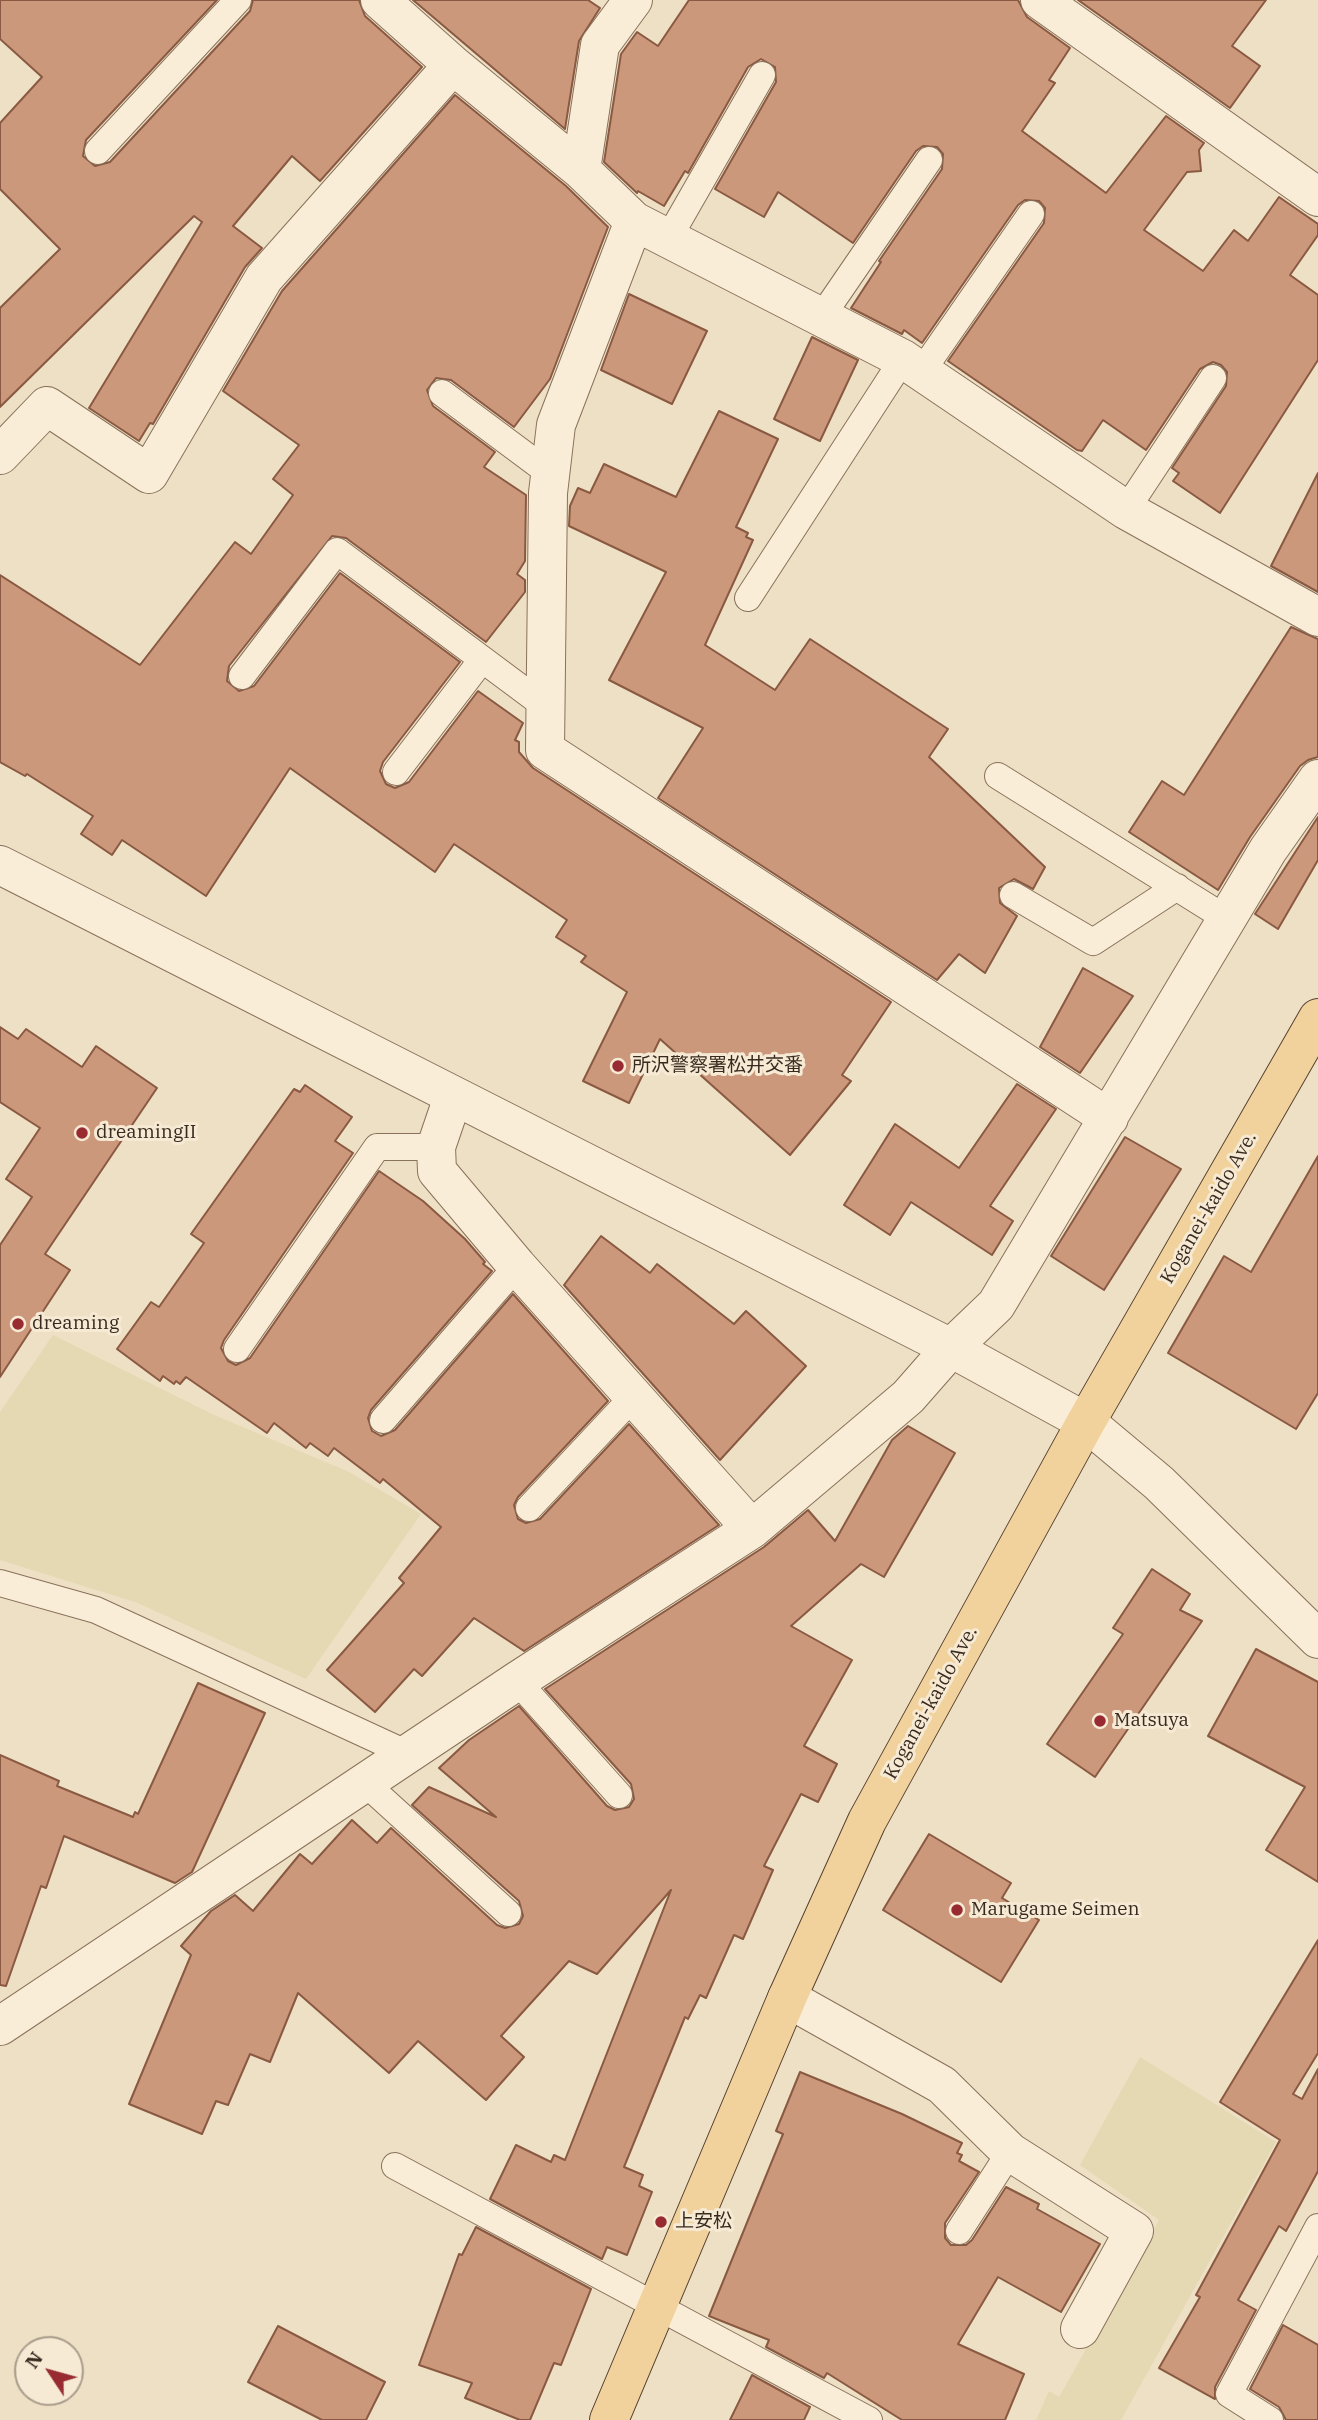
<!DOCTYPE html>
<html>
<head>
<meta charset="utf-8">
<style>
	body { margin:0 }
	#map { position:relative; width:1318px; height:2420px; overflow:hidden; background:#eee0c5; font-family:"IBM Plex Serif",serif }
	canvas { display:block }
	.north { position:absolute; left:14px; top:2336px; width:70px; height:70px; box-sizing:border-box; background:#f6ead4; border:2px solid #aa9d8c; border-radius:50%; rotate:306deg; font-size:19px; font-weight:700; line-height:28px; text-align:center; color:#392a1f }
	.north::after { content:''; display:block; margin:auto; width:24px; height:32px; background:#982b31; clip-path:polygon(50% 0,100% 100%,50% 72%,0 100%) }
</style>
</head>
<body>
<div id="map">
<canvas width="1318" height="2420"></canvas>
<div class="north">N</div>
</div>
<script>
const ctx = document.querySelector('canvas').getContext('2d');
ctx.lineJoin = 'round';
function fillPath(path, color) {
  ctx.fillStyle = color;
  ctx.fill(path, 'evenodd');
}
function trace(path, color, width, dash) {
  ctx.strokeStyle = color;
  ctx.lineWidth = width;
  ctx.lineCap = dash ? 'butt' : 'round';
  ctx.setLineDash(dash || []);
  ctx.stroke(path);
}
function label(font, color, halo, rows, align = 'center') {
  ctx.font = font + ' "IBM Plex Serif","Noto Sans JP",serif';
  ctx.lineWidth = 6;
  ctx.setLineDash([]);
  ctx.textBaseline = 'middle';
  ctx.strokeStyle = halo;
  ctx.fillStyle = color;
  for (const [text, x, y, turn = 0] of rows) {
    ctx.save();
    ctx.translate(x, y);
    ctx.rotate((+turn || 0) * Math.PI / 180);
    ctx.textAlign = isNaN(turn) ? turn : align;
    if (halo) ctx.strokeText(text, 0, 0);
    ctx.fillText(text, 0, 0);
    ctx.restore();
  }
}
const farmland = new Path2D(`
	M53 1335 212 1414 349 1472 421 1514 306 1679 135 1602 0 1560V1412Z
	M1140 2057 1276 2142 1121 2420H1036L1049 2391 1059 2397 1159 2220 1080 2165Z`);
const building = new Path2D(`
	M0 0H217L86 140 83 156 95 166 110 162 250 11 253 0H359L365 16 422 67 320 181 292 156 233 226 262 248 245 267 153 424 150 423 139 441 89 408 202 222 194 216 0 407V308L60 249 0 189V123L42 77 0 39Z
	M413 0H588L600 8 579 41 565 129Z
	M689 0H1018L1027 17 1070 48 1049 80 1055 83 1022 131 1106 193 1166 116 1204 143 1199 150 1201 171 1187 172 1144 230 1203 271 1234 230 1248 241 1279 197 1318 224V235L1290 275 1318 295V360L1220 513 1173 481 1179 473 1172 468 1226 386 1227 372 1221 365 1213 362 1200 369 1146 450 1103 420 1082 451 1077 450 948 361 1044 223 1045 208 1039 201 1025 200 1018 205 922 343 904 330 902 334 851 308 881 262 879 261 942 169 943 154 937 147 923 146 916 151 853 243 778 192 764 217 715 189 776 82 775 67 761 59 748 67 688 173 685 171 664 206 638 191 637 193 604 162 621 54 637 32 658 46Z
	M1078 0H1266L1232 46 1260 66 1230 108Z
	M455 95 566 186 608 227 550 379 514 427 451 380 436 378 427 390 433 406 495 452 484 467 526 495 525 561 517 574 525 580V592L486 642 346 538 332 536 229 666 227 681 239 691 254 686 340 573 460 662 383 762 380 771 386 784 395 788 409 782 478 691 523 723 515 740 519 742V752L533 768 891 1002 842 1075 851 1081 790 1155 660 1039 629 1103 583 1081 627 992 581 962 586 956 556 937 567 920 454 844 435 872 290 768 206 896 122 840 112 855 81 834 93 816 27 774 25 776 0 762V575L140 665 235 542 251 554 293 495 273 479 299 445 223 391 282 291Z
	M629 294 707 331 672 404 601 370Z
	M812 337 858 360 820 441 774 419Z
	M719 411 778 439 736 527 748 533 746 537 753 540 705 645 775 690 810 639 948 729 929 757 1045 867 1033 889 1014 879 999 888 1000 903 1017 916 985 973 959 954 937 980 658 798 703 728 609 680 666 572 569 526 570 506 578 488 590 493 604 464 676 497Z
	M1318 473V592L1271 566Z
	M1291 627 1318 639V757L1308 760 1300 766 1250 837 1218 890 1129 832 1162 781 1184 795Z
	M1318 817V860L1278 929 1255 914Z
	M1083 968 1133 996 1080 1073 1040 1047Z
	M0 1027 18 1039 26 1029 82 1067 96 1046 157 1088 45 1254 70 1270 0 1377V1245L32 1197 6 1179 40 1128 0 1102Z
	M1017 1084 1056 1109 990 1206 1013 1221 992 1255 911 1202 890 1235 844 1205 895 1124 959 1168Z
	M305 1085 352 1117 335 1141 353 1153 224 1340 221 1348 228 1361 236 1365 250 1358 379 1171 423 1201 465 1239 485 1262 483 1264 492 1271 371 1410 368 1418 372 1431 381 1436 395 1430 513 1294 608 1401 518 1497 514 1505 518 1519 526 1523 540 1519 629 1424 719 1525 524 1651 474 1618 422 1676 414 1669 375 1712 327 1670 404 1583 399 1578 441 1527 383 1479 380 1483 334 1448 328 1456 310 1443 306 1448 274 1423 267 1433 186 1377 180 1384 176 1381 174 1384 163 1376 160 1381 117 1349 151 1302 159 1307 204 1243 191 1234 294 1089 300 1092Z
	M1125 1137 1181 1169 1104 1290 1051 1256Z
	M1318 1156V1393L1296 1429 1168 1353 1224 1256 1251 1272Z
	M601 1236 650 1273 657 1264 734 1324 746 1311 806 1366 720 1460 564 1285Z
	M908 1426 955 1453 884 1577 861 1564 791 1626 852 1660 804 1746 837 1764 818 1802 801 1794 764 1866 773 1870 743 1939 734 1935 706 1998 700 1995 688 2019 685 2017 624 2167 643 2175 639 2186 652 2192 627 2255 607 2247 602 2259 490 2199 516 2145 551 2162 554 2155 565 2160 671 1890 597 1974 569 1961 501 2036 524 2057 486 2100 418 2041 389 2073 298 1993 270 2062 250 2054 228 2105 216 2101 202 2134 129 2104 191 1955 181 1946 211 1911 235 1895 253 1911 300 1854 312 1864 352 1820 377 1843 391 1828 497 1925 505 1928 519 1924 523 1916 519 1901 412 1805 429 1787 496 1817 439 1768 469 1740 519 1706 607 1806 615 1810 629 1807 634 1799 631 1784 545 1689 764 1547 808 1510 835 1541 892 1440Z
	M1152 1569 1190 1594 1180 1610 1202 1621 1095 1777 1047 1744 1123 1634 1113 1628Z
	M1256 1649 1318 1682V1882L1266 1850 1305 1787 1208 1736Z
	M198 1683 265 1713 192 1872 175 1883 64 1836 46 1888 41 1886 6 1986 0 1985V1755L59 1781 57 1786 133 1817 135 1812 138 1814Z
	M929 1834 1011 1883 1002 1898 1039 1920 1001 1982 883 1910Z
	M1318 1940V2053L1293 2094 1302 2099 1318 2069V2171L1286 2231 1279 2226 1238 2300 1256 2310 1215 2387V2399L1159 2368 1200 2297 1196 2295 1280 2140 1220 2102Z
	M800 2072 902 2114 962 2143 957 2153 962 2155 959 2161 979 2172 945 2223V2238L951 2245H966L972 2240 1006 2187 1039 2204 1037 2209 1100 2244 1061 2312 998 2277 958 2344 1024 2374 1005 2420H902L827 2373 824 2378 766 2347 769 2340 709 2316 783 2134 776 2131Z
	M476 2227 591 2289 561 2365 554 2363 530 2420H520L465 2398 472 2383 419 2365 459 2254 462 2255Z
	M1283 2325 1318 2345V2420H1286L1279 2407 1250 2389Z
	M278 2326 385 2382 366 2420H322L248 2382Z
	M752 2375 810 2407 804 2420H730Z`);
const service = new Path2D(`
	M98 151 238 0
	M668 239 762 75
	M822 316 929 160
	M922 371 1031 214
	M442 393 552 475
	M1126 510 1213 378
	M748 598 903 359
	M242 676 337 551 545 706
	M396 772 481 661
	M998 776 1227 919
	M1013 895 1093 942 1177 887
	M237 1349 377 1147H436
	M383 1420 517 1266
	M529 1508 634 1396
	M0 1583 96 1610 408 1754
	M517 1681 619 1795
	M365 1783 508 1913
	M395 2166 869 2420
	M959 2231 1010 2152
	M1270 2420 1229 2394 1318 2227`);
const minor = new Path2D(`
	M380 0 453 65 581 170 634 221 903 359 1126 510 1318 617
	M1040 0 1318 197
	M581 170 600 45 633 0
	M634 221 556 425 548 493 545 750 1109 1118
	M0 455 47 406 149 474 264 278 453 65
	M453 1097 436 1147 437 1171 517 1266 752 1529
	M1086 1422 1159 1483 1318 1639
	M787 1998 942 2085 1010 2152 1134 2231 1080 2329
	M0 2026 517 1681 752 1529 908 1397 951 1348 996 1305 1268 850 1318 779`);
const tertiary = new Path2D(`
	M0 865 951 1348 1086 1422`);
const primary = new Path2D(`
	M609 2420 787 1998 867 1821 1086 1422 1318 1018`);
const markers = [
	[618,1066,7,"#982b31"],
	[82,1133,7,"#982b31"],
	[18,1324,7,"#982b31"],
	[1100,1721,7,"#982b31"],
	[957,1910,7,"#982b31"],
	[661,2222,7,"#982b31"]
];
const poiNames = [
	["所沢警察署松井交番",632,1066],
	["dreamingII",96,1133],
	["dreaming",32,1324],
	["Matsuya",1114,1721],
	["Marugame Seimen",971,1910],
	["上安松",675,2222]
];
const streetNames = [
	["Koganei-kaido Ave.",1209,1208,-60],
	["Koganei-kaido Ave.",931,1703,-61]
];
fillPath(farmland, '#e4d9b2');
fillPath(building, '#cc987b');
trace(building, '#895941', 2);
trace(service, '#89715b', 28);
trace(minor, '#89715b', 40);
trace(tertiary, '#89715b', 40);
trace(primary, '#57402f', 40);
trace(service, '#f9edd8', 26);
trace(minor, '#f9edd8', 38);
trace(tertiary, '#f9edd8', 38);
trace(primary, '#f1d29d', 38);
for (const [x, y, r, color] of markers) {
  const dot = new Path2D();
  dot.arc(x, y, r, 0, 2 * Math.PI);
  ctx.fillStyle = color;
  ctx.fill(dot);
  trace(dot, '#f6ead4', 2.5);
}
label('19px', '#392a1f', '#f6ead4', poiNames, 'left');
label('19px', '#392a1f', '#f6ead4', streetNames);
</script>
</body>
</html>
